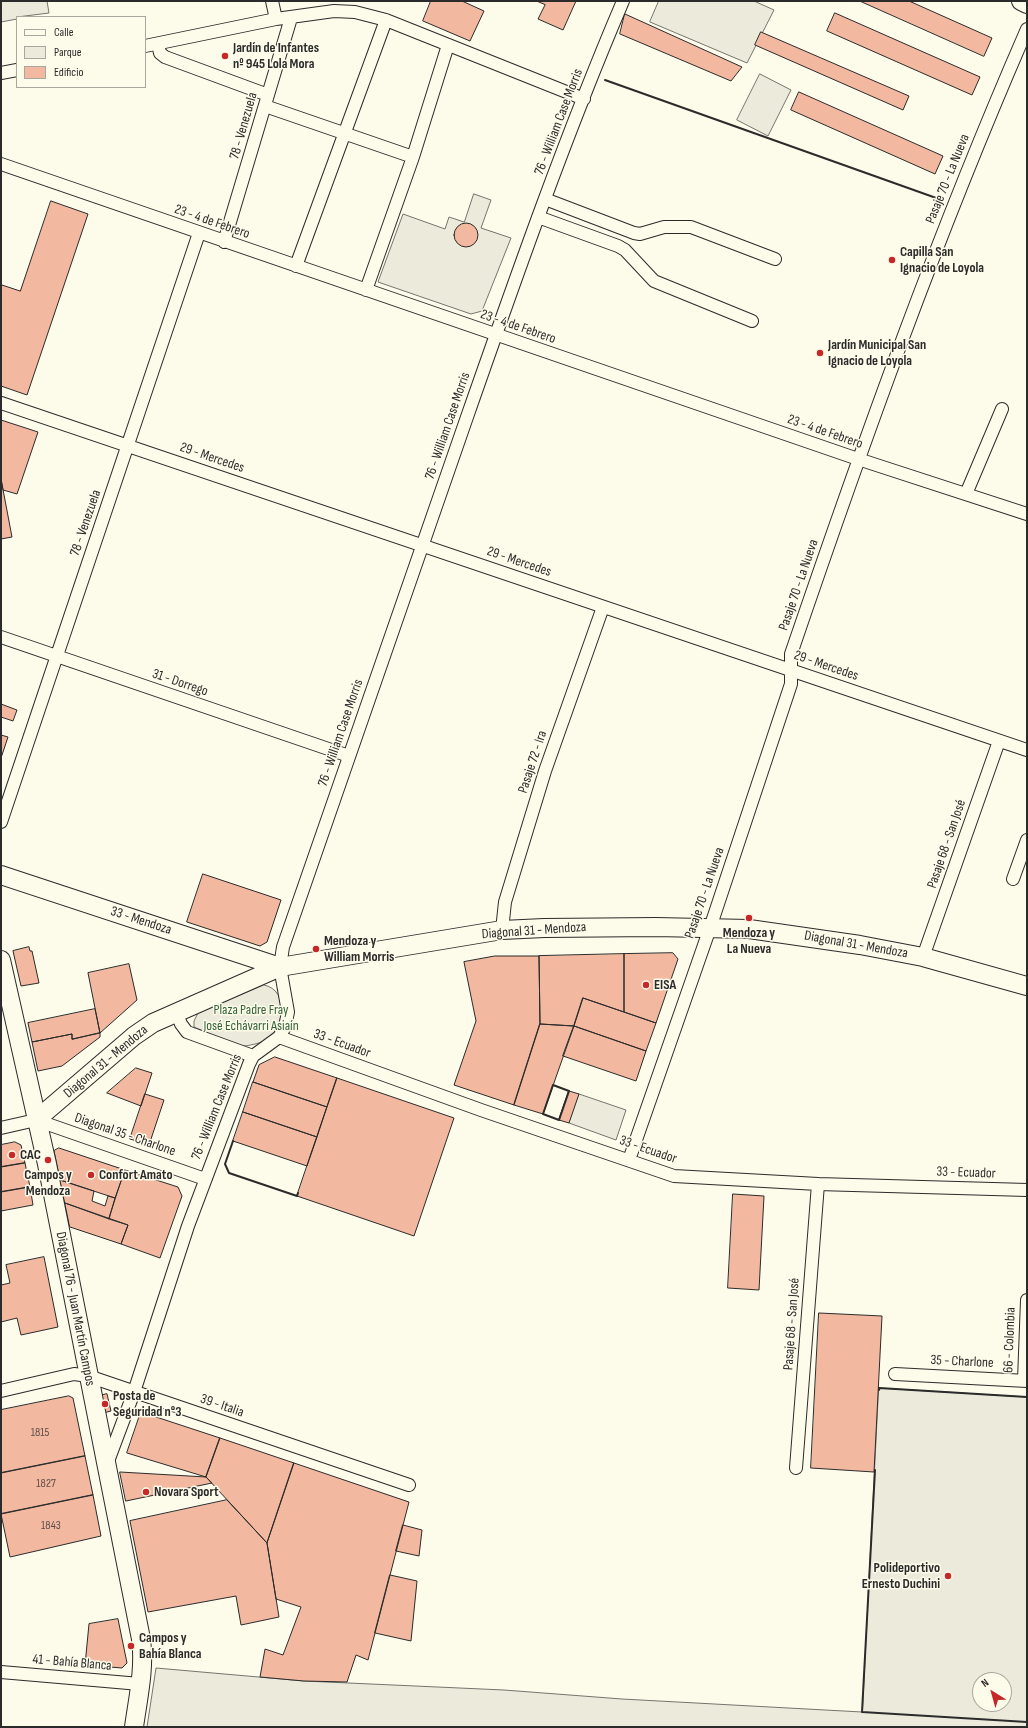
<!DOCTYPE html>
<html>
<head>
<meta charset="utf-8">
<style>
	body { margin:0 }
	#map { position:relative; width:1028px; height:1728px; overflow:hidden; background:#fdfbea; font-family:"Sofia Sans Condensed",sans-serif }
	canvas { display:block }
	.frame { position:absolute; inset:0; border:2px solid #2b2b2b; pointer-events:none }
	.legend { position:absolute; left:16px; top:16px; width:130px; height:72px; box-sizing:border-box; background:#fdfbea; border:1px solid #a9a89e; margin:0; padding:5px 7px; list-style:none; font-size:12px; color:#2b2b2b }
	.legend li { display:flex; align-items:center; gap:8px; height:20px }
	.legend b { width:20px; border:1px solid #a9a89e }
	.north { position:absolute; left:972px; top:1672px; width:40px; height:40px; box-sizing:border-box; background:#fdfbea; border:1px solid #a9a89e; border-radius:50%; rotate:323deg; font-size:11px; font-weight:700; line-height:16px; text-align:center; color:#2b2b2b }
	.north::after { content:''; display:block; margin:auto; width:14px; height:18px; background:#c62828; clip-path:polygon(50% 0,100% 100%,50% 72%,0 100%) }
</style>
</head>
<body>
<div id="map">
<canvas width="1028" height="1728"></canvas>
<div class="frame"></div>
<ul class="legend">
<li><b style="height:5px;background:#fdfbea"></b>Calle</li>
<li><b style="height:11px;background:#ecebdb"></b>Parque</li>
<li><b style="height:11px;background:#f2b8a0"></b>Edificio</li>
</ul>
<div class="north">N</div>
</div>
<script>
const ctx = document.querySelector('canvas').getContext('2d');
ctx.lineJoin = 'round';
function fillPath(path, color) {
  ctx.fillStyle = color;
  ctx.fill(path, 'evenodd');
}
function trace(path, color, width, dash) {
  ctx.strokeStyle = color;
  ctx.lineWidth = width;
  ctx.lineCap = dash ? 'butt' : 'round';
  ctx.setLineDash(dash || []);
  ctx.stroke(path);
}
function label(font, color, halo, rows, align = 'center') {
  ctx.font = font + ' "Sofia Sans Condensed",sans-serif';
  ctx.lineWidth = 3;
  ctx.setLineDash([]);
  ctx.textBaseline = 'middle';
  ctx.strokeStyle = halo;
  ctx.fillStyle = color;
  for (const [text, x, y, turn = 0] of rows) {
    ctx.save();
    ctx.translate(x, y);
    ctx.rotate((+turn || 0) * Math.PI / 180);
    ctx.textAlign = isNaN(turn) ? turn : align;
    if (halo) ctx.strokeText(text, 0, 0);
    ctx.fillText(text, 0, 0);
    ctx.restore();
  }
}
const green = new Path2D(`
	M1 1H47L49 13 17 17V19L1 22Z
	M659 1H754L774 10 747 63 650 22Z
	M760 74 791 90 768 136 737 120Z
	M474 194 491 200 481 228 511 238 482 311 471 314 378 282 403 214 445 229 449 217 464 222Z
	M264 985C290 990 285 1030 264 1041 260 1043 248 1046 243 1046 235 1046 204 1031 194 1027V1021L198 1013Z
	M579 1094 626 1110 616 1140 569 1123Z
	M879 1388 1027 1397V1727H147L156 1668 304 1681 504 1690 622 1699 862 1712ZM980 1680H1004V1704H980Z`);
const building = new Path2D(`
	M431 1H462L484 11 470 41 423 21Z
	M537 1H576L563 30 538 19 545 5Z
	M860 1H909L992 38 984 56Z
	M835 13 980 77 972 95 827 31Z
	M625 14 742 67 731 81 620 34Z
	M761 32 909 96 903 110 755 45Z
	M799 92 943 156 935 174 791 110Z
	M51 201 88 214 27 395 1 386V287L2 285 20 291Z
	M454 235a12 12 0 1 1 24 0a12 12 0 1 1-24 0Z
	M1 420 38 432 17 494 3 490 1 479Z
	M1 479 12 537 1 539Z
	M1 704 17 710 13 721 1 717Z
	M1 735 8 737 1 758Z
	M203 874 281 900 267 942 260 946 187 922Z
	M29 947 30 951H32L39 983 21 986 13 951Z
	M673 953 678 959 656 1023 624 1012V954Z
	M624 954V1012L583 998 574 1026 540 1024 539 956Z
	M495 956H539L540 1024 514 1105 454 1085 476 1021 464 962Z
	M129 964 137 1000 100 1033 88 973Z
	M583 998 656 1023 646 1051 574 1026Z
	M95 1009 100 1033 72 1039V1034L32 1042 28 1023Z
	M540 1024 574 1026 543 1114 514 1105Z
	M574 1026 646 1051 636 1081 563 1056Z
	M100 1033V1037L62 1066 38 1071 32 1042 72 1034V1039Z
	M275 1057 337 1078 327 1107 253 1082 259 1065Z
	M136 1068 152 1073 141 1106 107 1093Z
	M337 1078 454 1118 414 1236 297 1196Z
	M253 1082 327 1107 317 1137 243 1112Z
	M569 1091 579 1094 569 1123 559 1120Z
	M145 1094 164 1100 149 1145 130 1139Z
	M243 1112 317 1137 307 1166 233 1141Z
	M15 1142 21 1145 25 1163 1 1167V1145Z
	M59 1148 125 1170 115 1198 60 1180 54 1151Z
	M25 1163 30 1187 1 1192V1167Z
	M125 1170 178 1187 182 1196 160 1258 121 1244 128 1225 109 1219Z
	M60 1180 94 1191 92 1201 105 1206 108 1196 115 1198 109 1219 65 1203Z
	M30 1187 33 1205 1 1211V1192Z
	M733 1194 764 1196 759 1290 728 1288Z
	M65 1203 128 1225 121 1244 70 1227Z
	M44 1257 58 1327 21 1335 17 1318 1 1322V1285L10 1283 6 1265Z
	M819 1313 882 1316 874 1472 811 1468Z
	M107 1394 111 1411 103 1413 99 1396Z
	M69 1396 73 1398 85 1456 1 1473V1410Z
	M141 1412 220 1438 206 1477 127 1453Z
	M220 1438 294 1463 267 1543 206 1477Z
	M85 1456 93 1495 1 1514V1473Z
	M294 1463 409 1502 368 1660 356 1655 347 1682 304 1681 260 1677 265 1649 283 1655 301 1607 276 1599 267 1543Z
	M120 1472 206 1477 212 1483 126 1501Z
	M93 1495 101 1536 10 1557 1 1514Z
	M227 1500 267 1543 279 1617 241 1625 236 1596 148 1612 130 1521Z
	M403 1525 422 1530 419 1556 396 1551Z
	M390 1575 417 1581 411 1641 375 1633Z
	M118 1619 127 1663 122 1668 85 1665 89 1624Z`);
const street = new Path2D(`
	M272 1 276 19
	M158 44 160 53 165 57 268 95
	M145 46 276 19 334 11 355 12 386 20 584 99
	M1 73 17 70
	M265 106 413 157
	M1 164 858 459 1027 514
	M545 199 634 233 640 234 664 227H691L775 259
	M538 217 618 246 625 250 654 281 752 321
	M224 242 291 18
	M296 266 386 20
	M366 290 413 157 448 45
	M1 403 1027 750
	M966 494 1002 409
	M1 637 349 756
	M1 822 199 233
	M1013 879 1027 840
	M502 930 505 902 545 771 603 607
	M923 957 999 741
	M176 1012 181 1024 187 1032 253 1056
	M279 1037 481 1110 674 1176 818 1184 1027 1190
	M1 1128 36 1120 205 1179
	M629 1160 710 928 791 684V654C863 443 938 233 1027 29
	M895 1374 1027 1381
	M1024 1380 1027 1300
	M1 1391 74 1374 88 1376 409 1485
	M107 1464 134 1392 188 1226 249 1064 253 1056 279 1037 285 1027 288 1012 280 967 283 947C344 771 405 594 467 417 516 277 565 137 623 1
	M796 1468 818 1184
	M1 1672 140 1684`);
const secondary = new Path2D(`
	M1021 1 1027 4
	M1 875 280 967
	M1 960 47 1164 141 1639C145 1668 138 1698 134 1727
	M36 1120 134 1036 153 1023 280 967 502 930 544 928 656 927 749 929 860 945 923 957 1027 986`);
const wall = new Path2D(`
	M605 80 939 199
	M553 1085 569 1091 559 1120 543 1114Z
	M233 1141 225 1164 229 1173 297 1196 298 1193
	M879 1390V1388L1027 1397
	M875 1470 862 1712 1027 1722`);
const markers = [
	[225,56,4,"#c62828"],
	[892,260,4,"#c62828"],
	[820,353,4,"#c62828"],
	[749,918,4,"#c62828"],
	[316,949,4,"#c62828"],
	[646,985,4,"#c62828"],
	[12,1155,4,"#c62828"],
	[48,1160,4,"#c62828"],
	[91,1175,4,"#c62828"],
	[105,1404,4,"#c62828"],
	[146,1492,4,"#c62828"],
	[948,1576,4,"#c62828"],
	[131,1646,4,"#c62828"]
];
const numberNames = [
	["1815",40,1433],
	["1827",46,1484],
	["1843",51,1526]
];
const poiNames = [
	["Jardín de Infantes",233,48],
	["nº 945 Lola Mora",233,64],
	["Capilla San",900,252],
	["Ignacio de Loyola",900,268],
	["Jardín Municipal San",828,345],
	["Ignacio de Loyola",828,361],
	["Mendoza y",749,933,"center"],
	["La Nueva",749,949,"center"],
	["Mendoza y",324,941],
	["William Morris",324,957],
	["EISA",654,985],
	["CAC",20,1155],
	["Campos y",48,1175,"center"],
	["Mendoza",48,1191,"center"],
	["Confort Amato",99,1175],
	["Posta de",113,1396],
	["Seguridad n°3",113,1412],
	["Novara Sport",154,1492],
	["Polideportivo",940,1568,"right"],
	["Ernesto Duchini",940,1584,"right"],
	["Campos y",139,1638],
	["Bahía Blanca",139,1654]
];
const streetNames = [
	["76 - William Case Morris",559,122,-69],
	["78 - Venezuela",244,126,-74],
	["Pasaje 70 - La Nueva",948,179,-68],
	["23 - 4 de Febrero",212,222,19],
	["23 - 4 de Febrero",518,327,19],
	["76 - William Case Morris",448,426,-71],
	["23 - 4 de Febrero",825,432,19],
	["29 - Mercedes",212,458,19],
	["78 - Venezuela",86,523,-71],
	["29 - Mercedes",519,562,19],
	["Pasaje 70 - La Nueva",799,585,-71],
	["29 - Mercedes",826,666,19],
	["31 - Dorrego",180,683,19],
	["76 - William Case Morris",341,733,-71],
	["Pasaje 72 - Ira",533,762,-72],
	["Pasaje 68 - San José",947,844,-71],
	["Pasaje 70 - La Nueva",705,893,-71],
	["33 - Mendoza",141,921,18],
	["Diagonal 31 - Mendoza",534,931,-4],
	["Diagonal 31 - Mendoza",856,945,10],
	["33 - Ecuador",342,1044,20],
	["Diagonal 31 - Mendoza",106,1062,-40],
	["76 - William Case Morris",217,1107,-68],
	["Diagonal 35 - Charlone",125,1135,19],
	["33 - Ecuador",648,1150,19],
	["33 - Ecuador",966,1173,2],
	["Diagonal 76 - Juan Martín Campos",75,1309,79],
	["Pasaje 68 - San José",792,1324,-86],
	["66 - Colombia",1010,1340,-88],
	["35 - Charlone",962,1362,3],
	["39 - Italia",222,1406,19],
	["41 - Bahía Blanca",72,1663,5]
];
const parkNames = [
	["Plaza Padre Fray",251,1010],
	["José Echávarri Asiaín",251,1026]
];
fillPath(green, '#ecebdb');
trace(green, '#74746e', 1);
fillPath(building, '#f2b8a0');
trace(building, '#2b2b2b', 1);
trace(street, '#2b2b2b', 14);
trace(secondary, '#2b2b2b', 20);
trace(street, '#fdfbea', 12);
trace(secondary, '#fdfbea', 18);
trace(wall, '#2b2b2b', 2);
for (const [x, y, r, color] of markers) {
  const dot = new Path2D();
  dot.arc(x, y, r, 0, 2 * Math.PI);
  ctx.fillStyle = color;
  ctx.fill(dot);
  trace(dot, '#fdfbea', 1.5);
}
label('12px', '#5d4e48', null, numberNames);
label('bold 14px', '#2b2b2b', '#fdfbea', poiNames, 'left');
label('14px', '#2b2b2b', '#fdfbea', streetNames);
label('14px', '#34623c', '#fdfbea', parkNames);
</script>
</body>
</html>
